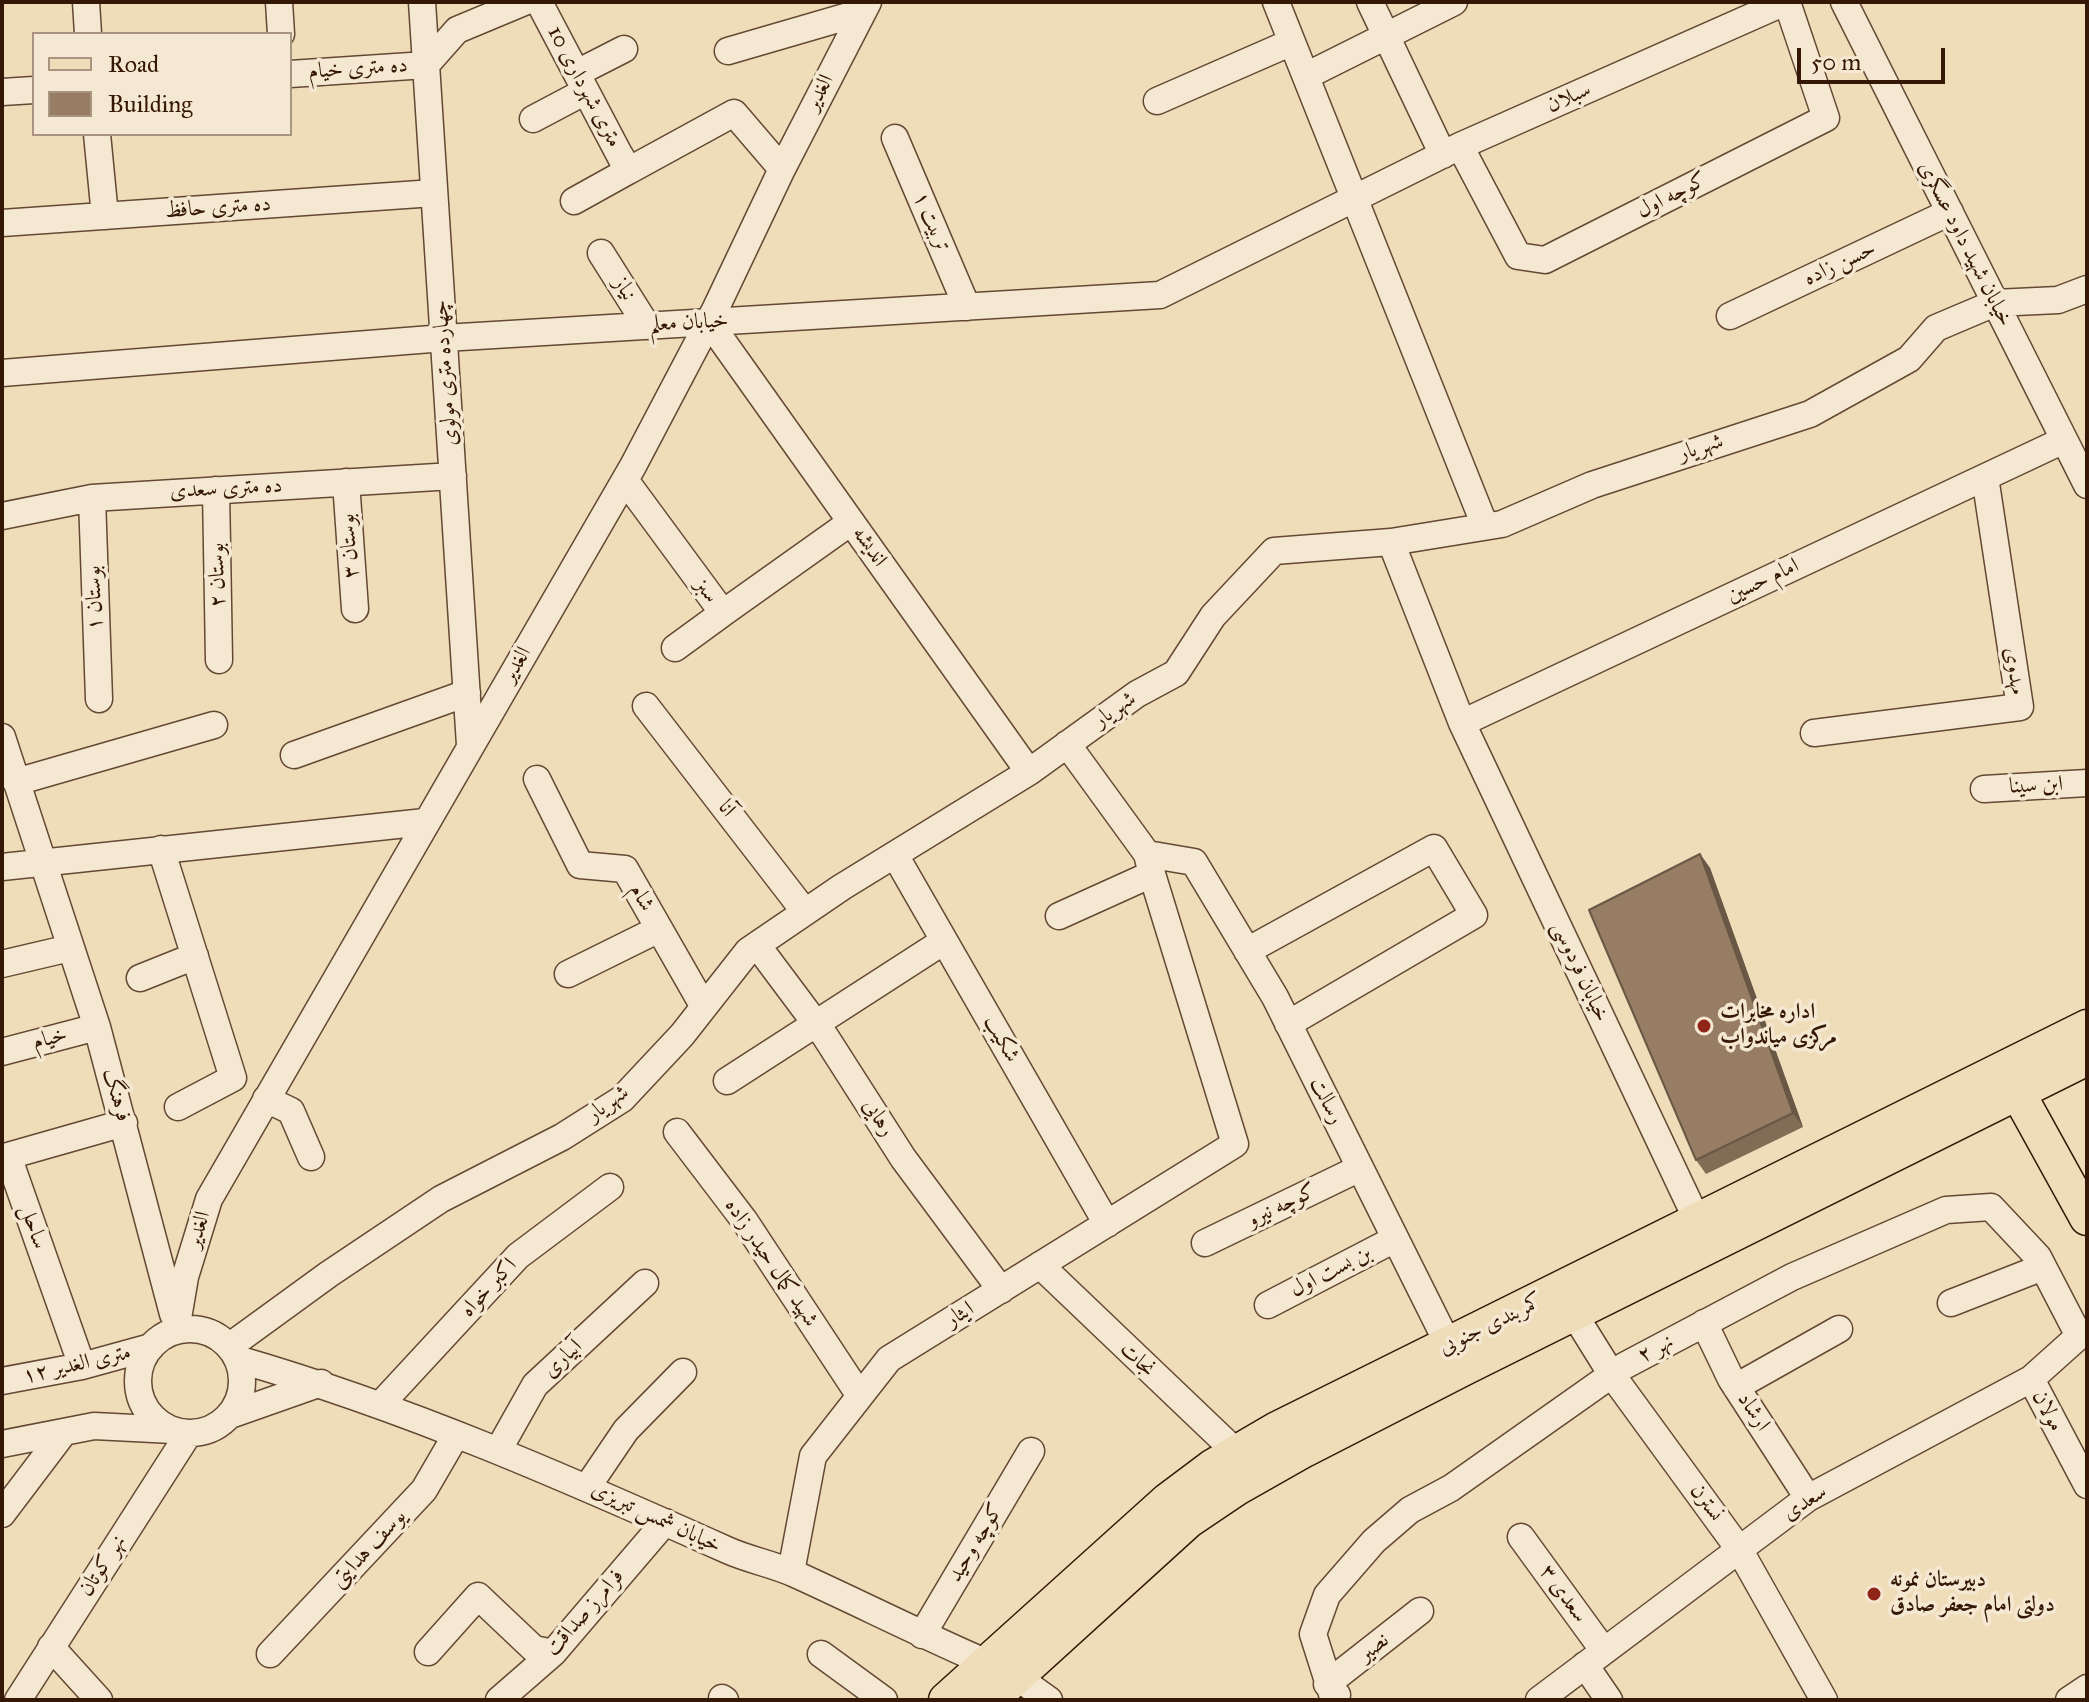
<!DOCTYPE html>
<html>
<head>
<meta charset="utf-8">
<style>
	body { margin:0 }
	#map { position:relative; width:2089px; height:1702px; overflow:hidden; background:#efdcb9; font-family:"IM FELL Great Primer",serif }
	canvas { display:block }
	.frame { position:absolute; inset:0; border:4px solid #351706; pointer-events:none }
	.legend { position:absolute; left:32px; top:32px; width:260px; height:104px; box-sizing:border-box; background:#f5e8d2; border:2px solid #a89480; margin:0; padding:10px 14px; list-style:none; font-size:24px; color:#351706 }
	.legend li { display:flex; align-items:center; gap:16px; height:40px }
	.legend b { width:40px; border:2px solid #a89480 }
	.scale { position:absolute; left:1797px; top:48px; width:148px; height:36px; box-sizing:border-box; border:4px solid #351706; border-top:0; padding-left:10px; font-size:24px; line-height:28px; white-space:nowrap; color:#351706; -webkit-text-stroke:6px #f5e8d2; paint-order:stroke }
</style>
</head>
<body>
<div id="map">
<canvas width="2089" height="1702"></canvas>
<div class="frame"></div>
<ul class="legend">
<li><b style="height:10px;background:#efdcb9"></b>Road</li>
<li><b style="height:22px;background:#967d63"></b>Building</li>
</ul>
<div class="scale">50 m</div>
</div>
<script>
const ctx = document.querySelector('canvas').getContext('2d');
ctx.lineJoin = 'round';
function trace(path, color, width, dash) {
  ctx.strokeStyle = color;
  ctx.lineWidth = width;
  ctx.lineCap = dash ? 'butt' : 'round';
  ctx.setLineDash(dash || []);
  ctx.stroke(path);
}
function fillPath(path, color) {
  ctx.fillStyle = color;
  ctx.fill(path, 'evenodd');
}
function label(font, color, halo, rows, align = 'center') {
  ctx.font = font + ' "IM FELL Great Primer",Amiri,serif';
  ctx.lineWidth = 7;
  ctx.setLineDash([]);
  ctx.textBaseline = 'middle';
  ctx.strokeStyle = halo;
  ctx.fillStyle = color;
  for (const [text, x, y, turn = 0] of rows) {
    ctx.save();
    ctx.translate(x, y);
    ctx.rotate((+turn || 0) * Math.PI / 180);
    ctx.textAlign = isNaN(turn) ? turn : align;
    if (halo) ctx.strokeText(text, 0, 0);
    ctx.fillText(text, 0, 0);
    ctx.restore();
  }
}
const minor = new Path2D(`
	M86 2 88 34
	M279 2 281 34
	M422 2 470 745
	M539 2 628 171 734 113 782 169
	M1276 2 1485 526
	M1370 2 1443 155
	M1844 2 2087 485
	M728 51 862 12
	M577 73 624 49
	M290 74 426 65 457 30 524 2
	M1306 76 1454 2
	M2 92 34 90
	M1157 101 1292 42
	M533 119 586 91
	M97 134 105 216
	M895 138 967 307
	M1460 146 1518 256 1545 260 1826 118 1787 2
	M574 201 628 171 621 157
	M2 223 434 193
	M601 253 647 326
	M1730 316 1950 212
	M709 322 1029 772
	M2 373 444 338 1160 295 1460 146 1785 2
	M625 480 723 613 851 522
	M346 482 355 609
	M216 490 219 660
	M92 498 99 699
	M2 516 92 498 453 476
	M1391 542 1462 723 1698 1222
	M675 648 723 613
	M646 706 805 912
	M1462 723 2064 440
	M1814 733 2020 707 1985 477
	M2 737 97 1027 173 1314
	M294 755 467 693
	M537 779 580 865 625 869 704 1007
	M16 782 214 725
	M1984 789 2087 783
	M161 849 233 1078 178 1107
	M1147 854 1194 862 1275 997 1449 1346
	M895 855 1107 1224
	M2 867 425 822
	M1059 916 1152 874 1147 854 1067 744
	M757 945 825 1036 903 1158 1001 1290
	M1247 951 1434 848 1474 915 1288 1024
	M2 964 70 948
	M568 974 659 929
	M140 978 195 956
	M2 1052 97 1027
	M727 1081 944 941
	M266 1099 291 1111 311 1157
	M677 1132 744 1220 860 1396
	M1205 1243 1360 1168
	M1040 1265 1237 1453
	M1951 1303 2043 1267
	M1268 1305 1395 1239
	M1574 1314 1612 1375 1739 1549 1824 1700
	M1704 1323 1731 1379 1808 1498
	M138 1381a52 52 0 1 1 104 0a52 52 0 1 1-104 0Z
	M176 1330 185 1277 209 1199 633 466 715 310 782 169 868 2
	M230 1346 329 1274 441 1199 562 1137 622 1099 682 1035 748 951 842 887 1029 772 1137 694 1176 673 1213 616 1274 551 1391 542 1502 524 1592 485 1810 414 1909 359 1936 328 1995 303 2058 300 2087 289
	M237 1359C407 1408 566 1478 727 1550 749 1560 773 1564 795 1574 859 1603 922 1635 987 1663
	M82 1366 8 1156 124 1123
	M2031 1379 2087 1485
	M2 1381 82 1366 151 1347
	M1736 1387 1839 1329
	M381 1404 518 1256 610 1187
	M230 1415 321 1383
	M2 1444 94 1426 173 1430
	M499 1449 535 1385 645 1283
	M588 1486 626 1430 683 1372
	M2 1514 64 1432
	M1521 1537 1604 1651
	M791 1572 813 1456 889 1359 1235 1144 1152 874
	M922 1635 1031 1451
	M51 1647 99 1700
	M428 1652 478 1596 534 1649 553 1653
	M270 1654 424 1490 456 1435
	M821 1654 884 1700
	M1585 1665 1609 1700
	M1017 1677 1049 1700
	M1337 1695 1327 1684 1420 1611
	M722 1698 725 1700
	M18 1700 189 1433
	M499 1700 553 1653 665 1522
	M1334 1700 1313 1634 1327 1595 1374 1541 1410 1510 1451 1488 1624 1366 1792 1277 1946 1210 1991 1207 2038 1257 2079 1336
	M1539 1700 1808 1498 2031 1379 2079 1336 2087 1333
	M2069 1700 2087 1688`);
const major = new Path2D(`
	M2008 1075 2087 1218
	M946 1700 1168 1500 1212 1467 1277 1429 2087 1027
	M991 1700 1188 1521 1237 1488 1304 1450 1466 1367 2087 1058`);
const wall = new Path2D(`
	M1700 854 1710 868 1803 1127 1706 1174 1696 1160Z`);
const shadedWall = new Path2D(`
	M1700 854 1710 868 1803 1127 1793 1113Z`);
const building = new Path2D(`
	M1700 854 1793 1113 1696 1160 1589 910Z`);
const markers = [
	[1704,1026,8,"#8f2418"],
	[1874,1594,8,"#8f2418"]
];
const streetNames = [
	["ده متری خیام",358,69,-4],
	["10 متری شهرداری",584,87,62],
	["الغدیر",820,93,-63],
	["سبلان",1569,98,-24],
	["کوچه اول",1672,196,-27],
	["ده متری حافظ",218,208,-4],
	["تربیت ۱",931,222,67],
	["خیابان شهید داود عسگری",1965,244,63],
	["حسن زاده",1840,264,-25],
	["نیاز",624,289,58],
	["خیابان معلم",689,323,-3],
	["چهارده متری مولوی",446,373,-94],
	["شهریار",1701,448,-18],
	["ده متری سعدی",226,489,-3],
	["بوستان ۳",350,546,-94],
	["اندیشه",869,547,55],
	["بوستان ۲",218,575,-91],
	["امام حسین",1763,581,-25],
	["سبز",706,591,53],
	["بوستان ۱",95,598,-92],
	["الغدیر",517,665,-60],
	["مهدوی",2014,671,82],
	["شهریار",1115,710,-35],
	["ابن سینا",2036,786,-3],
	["آنا",726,809,52],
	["شام",641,898,60],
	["خیابان فردوسی",1580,972,65],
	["خیام",50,1039,-15],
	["شکیب",1001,1039,60],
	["فرهنگ",116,1095,74],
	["رسالت",1326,1101,63],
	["شهریار",608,1104,-36],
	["رهایی",878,1118,57],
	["کوچه نیرو",1282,1206,-26],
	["ساحل",33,1227,71],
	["الغدیر",199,1230,-73],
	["شهید کمال حیدر زاده",771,1263,56],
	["بن بست اول",1331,1272,-27],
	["اکبر خواه",489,1288,-47],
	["ایثار",960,1315,-32],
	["کمربندی جنوبی",1491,1325,-26],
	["نهر ۲",1656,1349,-28],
	["آبیاری",563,1359,-43],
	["نجات",1137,1360,43],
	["۱۲ متری الغدیر",77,1365,-13],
	["مولان",2047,1411,62],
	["ارشاد",1753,1412,57],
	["نسترن",1706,1503,54],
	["سعدی",1805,1503,-33],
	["خیابان شمس تبریزی",656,1518,25],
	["کوچه وحید",976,1543,-59],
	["یوسف هدایتی",369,1549,-47],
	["نهر کوتان",103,1566,-57],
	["سعدی ۳",1563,1594,54],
	["فرامرز صداقت",585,1613,-49],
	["نصیر",1374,1648,-39]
];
const poiNames = [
	["اداره مخابرات",1720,1013],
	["مرکزی میاندواب",1720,1038],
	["دبیرستان نمونه",1890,1581],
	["دولتی امام جعفر صادق",1890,1606]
];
trace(minor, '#644833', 29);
trace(major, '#351706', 37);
trace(minor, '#f5e8d2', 26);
trace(major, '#efdcb9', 34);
fillPath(wall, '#816c55');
fillPath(shadedWall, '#695845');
fillPath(building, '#967d63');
trace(building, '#695845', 2);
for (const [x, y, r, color] of markers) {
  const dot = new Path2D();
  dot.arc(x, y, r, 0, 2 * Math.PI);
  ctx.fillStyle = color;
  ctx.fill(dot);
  trace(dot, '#f5e8d2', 3);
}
label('22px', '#351706', '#f5e8d2', streetNames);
label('bold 22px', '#351706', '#f5e8d2', poiNames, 'left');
</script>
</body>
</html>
